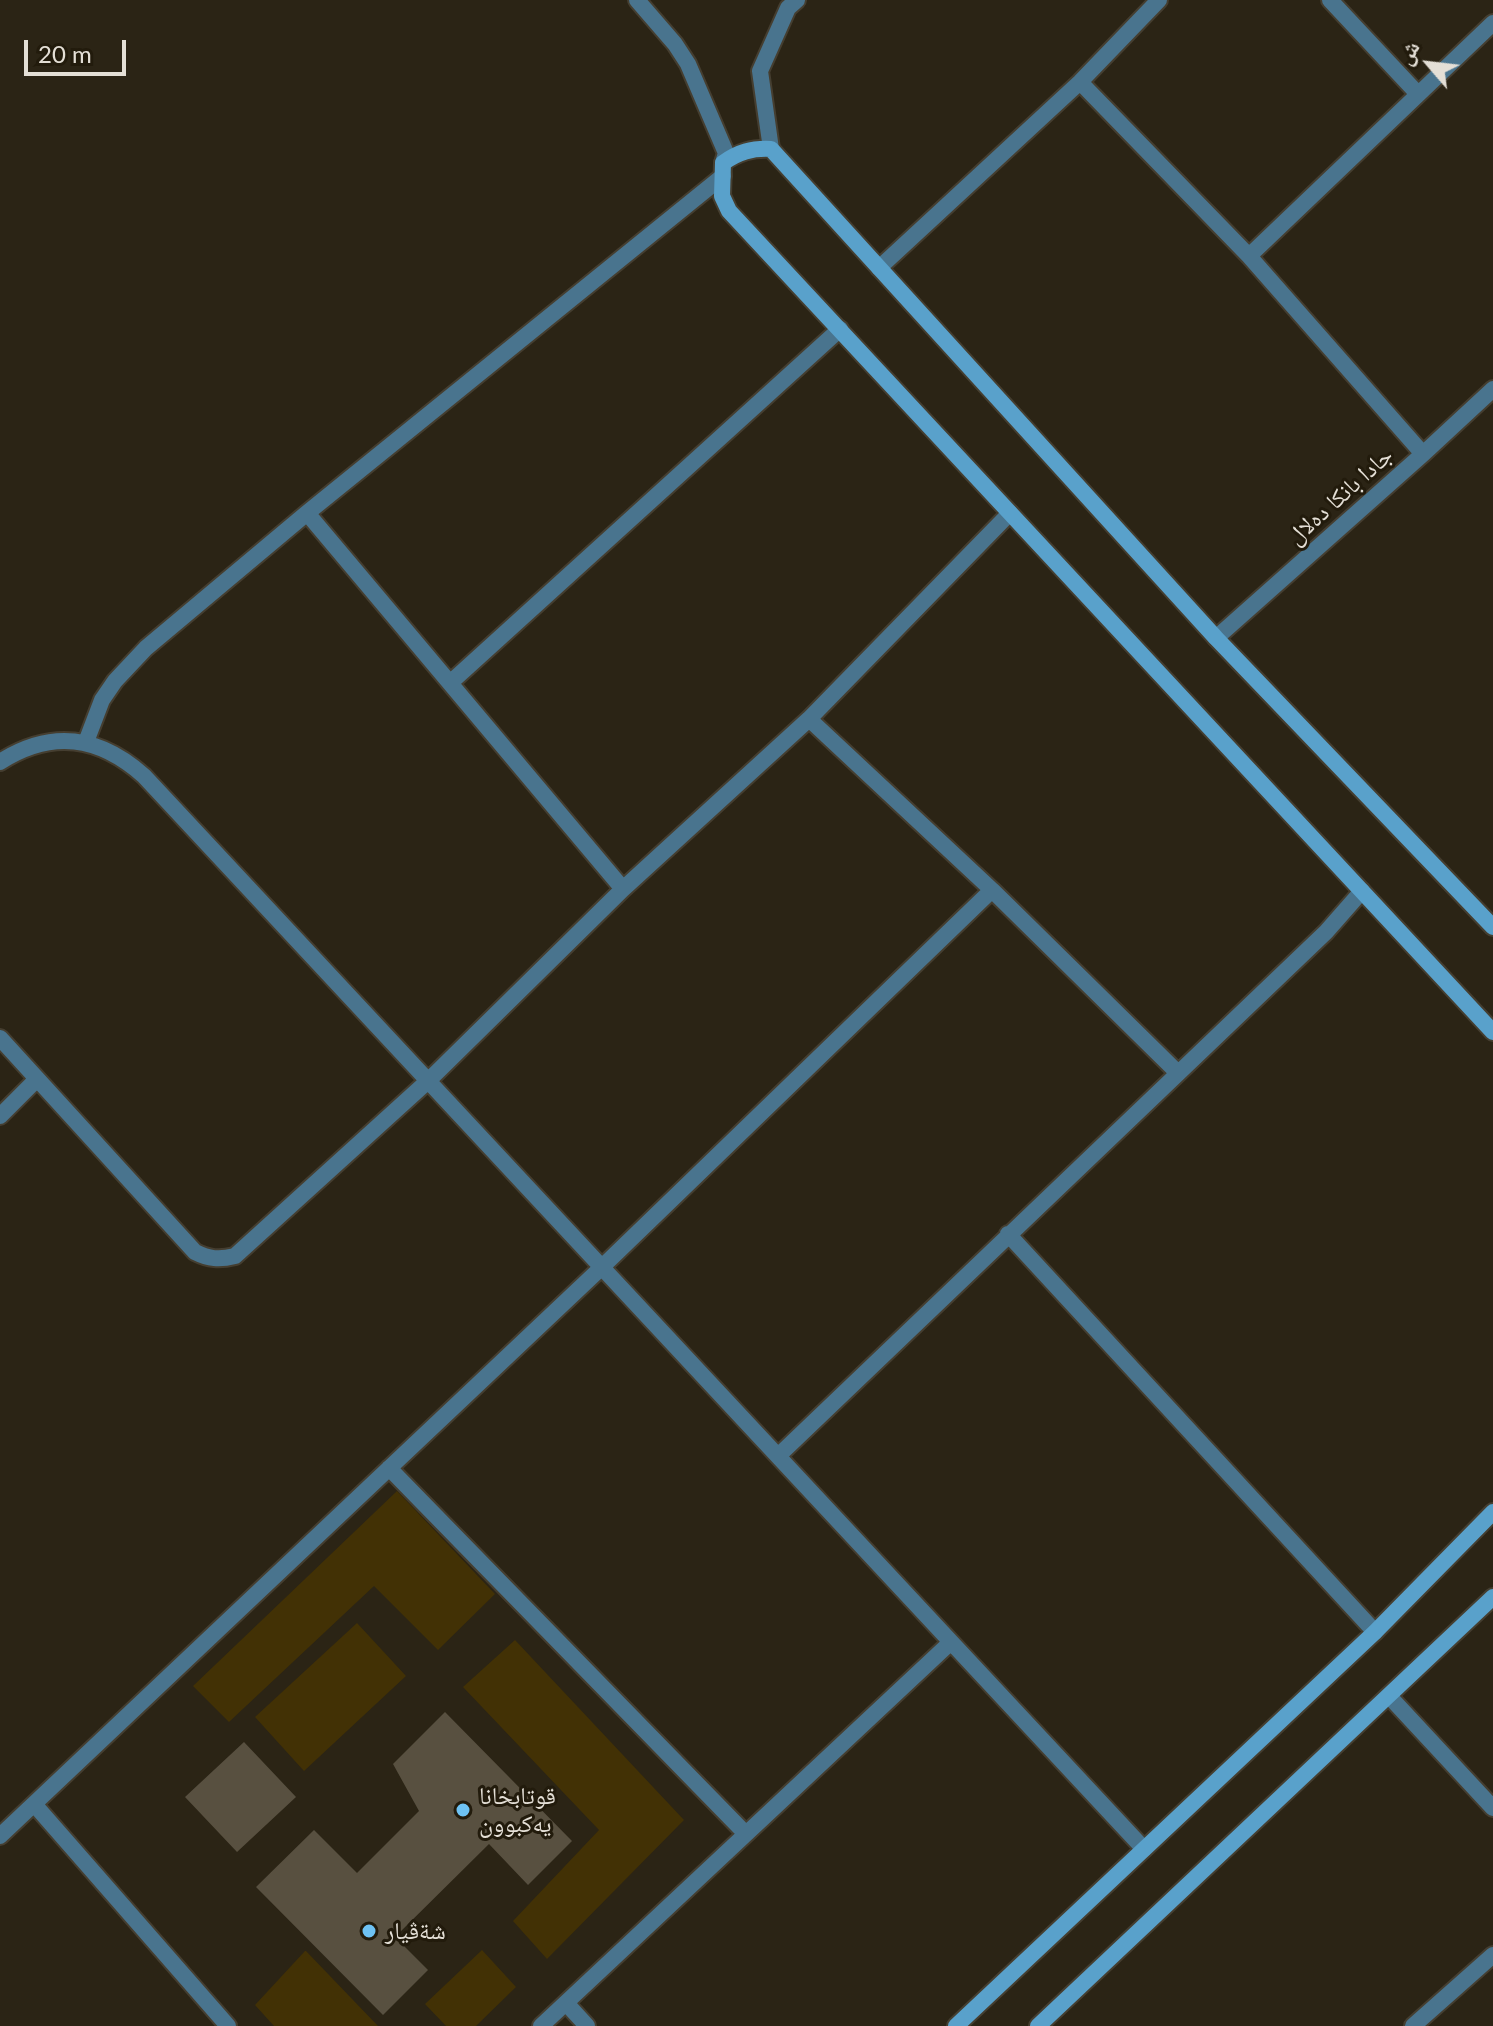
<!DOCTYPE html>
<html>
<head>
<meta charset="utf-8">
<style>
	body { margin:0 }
	#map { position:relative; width:1493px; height:2026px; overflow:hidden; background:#2b2415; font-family:Lato,"Noto Naskh Arabic",sans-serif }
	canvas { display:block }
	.north { position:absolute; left:1389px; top:24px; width:80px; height:80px; -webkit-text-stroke:6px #221b0c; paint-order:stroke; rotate:298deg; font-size:22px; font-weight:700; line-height:32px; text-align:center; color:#e4dfd6 }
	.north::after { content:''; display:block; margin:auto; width:28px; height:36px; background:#e4dfd6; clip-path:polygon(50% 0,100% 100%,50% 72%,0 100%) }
	.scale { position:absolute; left:24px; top:40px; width:102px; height:36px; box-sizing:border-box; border:4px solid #e4dfd6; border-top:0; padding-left:10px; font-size:24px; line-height:28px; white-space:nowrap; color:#e4dfd6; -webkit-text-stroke:6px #221b0c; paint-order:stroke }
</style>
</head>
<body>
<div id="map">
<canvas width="1493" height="2026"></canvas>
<div class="north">ش</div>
<div class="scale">20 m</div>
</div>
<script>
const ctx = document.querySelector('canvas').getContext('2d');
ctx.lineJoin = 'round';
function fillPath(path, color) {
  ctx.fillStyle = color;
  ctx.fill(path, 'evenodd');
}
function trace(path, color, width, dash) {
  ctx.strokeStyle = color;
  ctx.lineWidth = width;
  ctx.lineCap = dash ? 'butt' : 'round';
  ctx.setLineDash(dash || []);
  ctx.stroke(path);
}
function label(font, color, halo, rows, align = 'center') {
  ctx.font = font + ' Lato,"Noto Naskh Arabic",sans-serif';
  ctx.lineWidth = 6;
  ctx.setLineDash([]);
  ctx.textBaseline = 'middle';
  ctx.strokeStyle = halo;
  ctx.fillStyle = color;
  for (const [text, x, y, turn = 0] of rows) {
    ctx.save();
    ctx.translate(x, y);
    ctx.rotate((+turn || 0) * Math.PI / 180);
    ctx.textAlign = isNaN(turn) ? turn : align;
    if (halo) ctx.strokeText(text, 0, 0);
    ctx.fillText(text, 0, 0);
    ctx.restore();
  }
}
const green = new Path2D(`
	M397 1491 495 1594 438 1650 374 1586 229 1722 193 1686Z
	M357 1623 406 1676 304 1771 255 1717Z
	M515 1640 684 1820 547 1959 513 1921 599 1830 463 1687Z
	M482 1950 516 1987 476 2026H446L425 2004Z
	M305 1951H306L378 2026H274L255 2005Z`);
const building = new Path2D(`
	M445 1712 572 1841 528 1885 489 1844 395 1937 428 1970 383 2015 256 1887 314 1830 357 1873 419 1811 393 1764Z
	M244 1742 296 1797 237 1852 185 1797Z`);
const street = new Path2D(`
	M637 0 675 44 688 64 726 153 723 163
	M1330 0 1418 94
	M1080 82 1249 256 1423 454
	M771 149 760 71 788 8 797 0
	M1249 256 1493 23
	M879 268 1080 82 1159 0
	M307 513 623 889
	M1216 638 1423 454 1493 389
	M450 683 840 329
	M809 719 992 890 1178 1073
	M86 742 102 700 115 681 146 648 307 513 723 176
	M0 762C52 729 99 736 144 776L1144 1849
	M0 1038 195 1252C209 1259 219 1260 235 1256L429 1080 623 889 809 719 1010 513
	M0 1116 37 1079
	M1008 1234 1375 1632
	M778 1456 1326 932 1362 891
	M389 1468 746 1834
	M1389 1696 1493 1808
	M34 1804 228 2026
	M0 1836 602 1267 992 890
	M566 2003 587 2026
	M541 2026 951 1642
	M1413 2026 1493 1955`);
const secondary = new Path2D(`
	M1493 927 1216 638 771 149C752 148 738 152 723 163L722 196 729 211 1493 1032
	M956 2026 1375 1632 1493 1512
	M1038 2026 1493 1597`);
const markers = [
	[463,1810,8,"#6ec2f3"],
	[369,1931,8,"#6ec2f3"]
];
const streetNames = [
	["جادا بانكا ده‌لال",1340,496,-42]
];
const poiNames = [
	["قوتابخانا",479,1796],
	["یەکبوون",479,1824],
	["شةڤيار",385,1931]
];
fillPath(green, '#423105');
fillPath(building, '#585040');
trace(street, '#453e30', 20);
trace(secondary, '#453e30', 20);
trace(street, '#49748e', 16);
trace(secondary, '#59a1cb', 16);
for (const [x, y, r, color] of markers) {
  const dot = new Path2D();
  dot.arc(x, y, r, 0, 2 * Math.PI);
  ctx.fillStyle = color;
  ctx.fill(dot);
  trace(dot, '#221b0c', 3);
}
label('24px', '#e4dfd6', '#221b0c', streetNames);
label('24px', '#e4dfd6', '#221b0c', poiNames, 'left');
</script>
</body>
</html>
